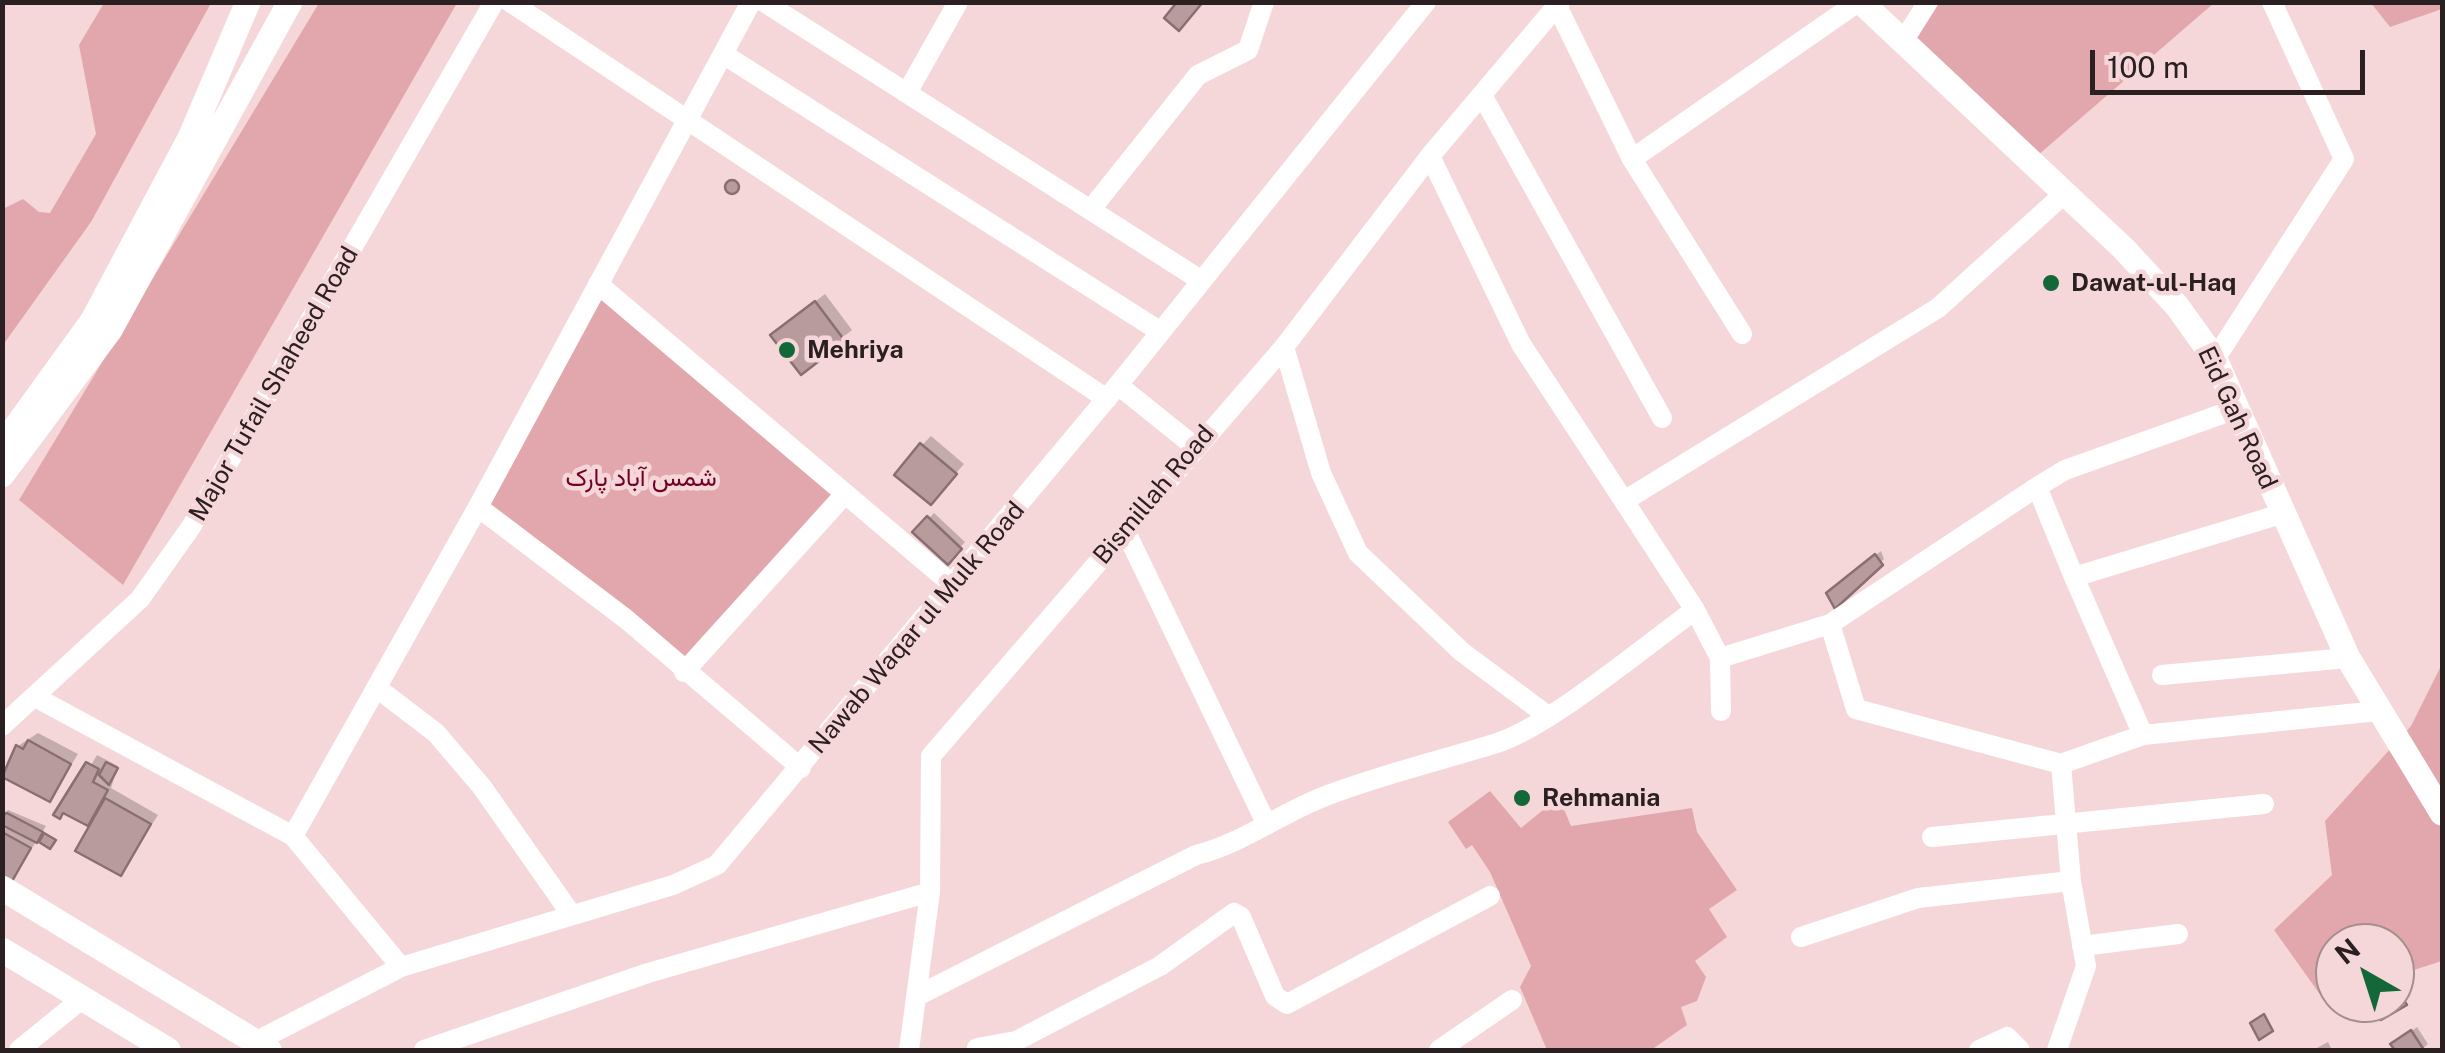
<!DOCTYPE html>
<html>
<head>
<meta charset="utf-8">
<style>
	body { margin:0 }
	#map { position:relative; width:2445px; height:1053px; overflow:hidden; background:#f6d7d9; font-family:"Public Sans",sans-serif }
	canvas { display:block }
	.frame { position:absolute; inset:0; border:5px solid #2b2021; pointer-events:none }
	.north { position:absolute; left:2315px; top:923px; width:100px; height:100px; box-sizing:border-box; background:#f6d7d9; border:2px solid #a58e8f; border-radius:50%; rotate:321deg; font-size:28px; font-weight:700; line-height:40px; text-align:center; color:#2b2021 }
	.north::after { content:''; display:block; margin:auto; width:35px; height:45px; background:#136738; clip-path:polygon(50% 0,100% 100%,50% 72%,0 100%) }
	.scale { position:absolute; left:2090px; top:50px; width:275px; height:45px; box-sizing:border-box; border:5px solid #2b2021; border-top:0; padding-left:12px; font-size:30px; line-height:35px; white-space:nowrap; color:#2b2021; -webkit-text-stroke:8px #f6d7d9; paint-order:stroke }
</style>
</head>
<body>
<div id="map">
<canvas width="2445" height="1053"></canvas>
<div class="frame"></div>
<div class="north">N</div>
<div class="scale">100 m</div>
</div>
<script>
const ctx = document.querySelector('canvas').getContext('2d');
ctx.lineJoin = 'round';
function fillPath(path, color) {
  ctx.fillStyle = color;
  ctx.fill(path, 'evenodd');
}
function trace(path, color, width, dash) {
  ctx.strokeStyle = color;
  ctx.lineWidth = width;
  ctx.lineCap = dash ? 'butt' : 'round';
  ctx.setLineDash(dash || []);
  ctx.stroke(path);
}
function label(font, color, halo, rows, align = 'center') {
  ctx.font = font + ' "Public Sans",Vazirmatn,sans-serif';
  ctx.lineWidth = 9;
  ctx.setLineDash([]);
  ctx.textBaseline = 'middle';
  ctx.strokeStyle = halo;
  ctx.fillStyle = color;
  for (const [text, x, y, turn = 0] of rows) {
    ctx.save();
    ctx.translate(x, y);
    ctx.rotate((+turn || 0) * Math.PI / 180);
    ctx.textAlign = isNaN(turn) ? turn : align;
    if (halo) ctx.strokeText(text, 0, 0);
    ctx.fillText(text, 0, 0);
    ctx.restore();
  }
}
const green = new Path2D(`
	M104 3H211L91 222 3 345V209L23 199 39 212 50 213 96 134 79 45Z
	M319 3H457L123 585 19 500Z
	M1940 3H2214L2037 156 1906 37Z
	M2371 3H2442V9L2390 27Z
	M599 290 837 495 684 663 483 506Z
	M2442 664V961L2395 976V943H2335V996L2324 1000 2274 930 2332 875 2325 821 2411 726Z
	M1490 791 1521 828 1559 797 1571 826 1692 808 1697 832 1737 890 1709 909 1727 937 1695 961 1706 977 1697 1001 1681 1007 1687 1025 1651 1050H1547L1520 987 1531 966 1490 872 1472 845 1466 849 1448 822Z`);
const shadow = new Path2D(`
	M736 181 738 187 729 190 728 185Z
	M825 294 852 330 801 371 782 327Z
	M931 436 964 464 939 493 922 445Z
	M934 513 965 542 948 561 916 532Z
	M1881 551 1884 559 1836 605 1835 588Z
	M38 733 78 754 50 799 3 774 18 746Z
	M97 755 118 766 111 788 158 815 121 873 92 826 64 811Z
	M8 810 46 826 15 875 2 876V832L9 826 3 815Z
	M2405 989 2410 996 2404 1001 2377 1009 2383 1003H2395V995Z
	M2417 1027 2428 1044 2421 1050H2398L2394 1044Z
	M2328 1042 2332 1050H2313Z`);
const building = new Path2D(`
	M1177 2H1203L1179 31 1164 18Z
	M725 187a7 7 0 1 1 14 0a7 7 0 1 1-14 0Z
	M815 301 845 341 801 375 770 335Z
	M920 443 957 474 931 505 894 475Z
	M927 516 962 549 948 565 912 532Z
	M1875 554 1883 565 1835 609 1826 593Z
	M28 740 71 764 50 802 2 777 16 745 23 749Z
	M86 762 99 769 93 782 108 790 88 826 63 813 60 819 53 815Z
	M106 762 118 768 109 785 99 775Z
	M105 798 151 824 121 876 75 851Z
	M7 813 43 832 37 843 2 825V815Z
	M2 832 31 848 11 883 2 879Z
	M44 833 56 840 50 849 39 842Z
	M2399 992 2407 1005 2381 1020 2374 1008 2395 1003Z
	M2264 1014 2273 1031 2259 1040 2250 1023Z
	M2411 1030 2424 1050H2395L2390 1044Z`);
const minor = new Path2D(`
	M510 2 1107 399
	M764 2 1202 281
	M1557 6 1632 159 1742 334
	M1904 40 1928 2
	M723 54 1161 332
	M908 91 958 2
	M1482 95 1662 418
	M1430 156 1521 344 1624 501
	M1632 159 1858 2
	M1092 208 1198 75 1248 50 1264 2
	M598 284 953 585
	M1284 347 1321 473 1358 553 1462 652 1548 716
	M2215 359 2344 159 2272 2
	M1118 385 1194 446
	M2037 487 2065 470 2236 409
	M478 507 626 619 801 768
	M1125 530 1267 825
	M2074 577 2143 735
	M1695 610 1624 501 1938 308 2064 194
	M1830 624 2037 487 2074 577 2281 514
	M1720 658 1830 624 1856 709 2061 764 2071 881 2086 966 2057 1050
	M684 672 845 494
	M2162 675 2348 658
	M377 688 436 733 482 787 571 914
	M35 697 293 836 401 967
	M2 726 140 599 191 527 494 2
	M2061 764 2143 735 2378 711
	M293 836 478 507 751 2
	M1932 837 2264 804
	M1801 937 1918 898 2071 881
	M2082 946 2178 934
	M917 996 1196 855C1244 843 1282 812 1328 795 1383 774 1442 760 1497 743 1550 726 1646 645 1695 610L1720 658 1721 711
	M255 1042 401 967 673 885 717 865 1118 385 1426 2
	M977 1048 1016 1041 1160 966 1234 913 1241 917 1275 996 1287 1004 1490 896
	M19 1050 83 998
	M424 1050 648 973 930 892
	M909 1050 930 892 931 756 1284 347 1430 156 1560 2
	M1439 1050 1512 1000
	M1979 1050 2007 1037 2020 1050`);
const major = new Path2D(`
	M1861 2 2123 248 2177 306 2215 359 2348 658 2442 813
	M2 446 93 320 190 138 248 2
	M2 475 110 330 290 2
	M2 888 269 1050
	M2 950 168 1050`);
const markers = [
	[2051,283,10,"#136738"],
	[787,350,10,"#136738"],
	[1522,798,10,"#136738"]
];
const poiNames = [
	["Dawat-ul-Haq",2071,283],
	["Mehriya",807,350],
	["Rehmania",1542,798]
];
const streetNames = [
	["Major Tufail Shaheed Road",274,384,-60],
	["Eid Gah Road",2237,418,65],
	["Bismillah Road",1154,495,-50],
	["Nawab Waqar ul Mulk Road",917,628,-50]
];
const parkNames = [
	["شمس آباد پارک",641,478]
];
fillPath(green, '#e2a7ad');
fillPath(shadow, '#0003');
fillPath(building, '#b89b9d');
trace(building, '#8a6f71', 2.5);
trace(minor, '#fff', 20);
trace(major, '#fff', 25);
for (const [x, y, r, color] of markers) {
  const dot = new Path2D();
  dot.arc(x, y, r, 0, 2 * Math.PI);
  ctx.fillStyle = color;
  ctx.fill(dot);
  trace(dot, '#f6d7d9', 4);
}
label('bold 25px', '#2b2021', '#f6d7d9', poiNames, 'left');
label('25px', '#2b2021', '#f6d7d9', streetNames);
label('25px', '#700025', '#f6d7d9', parkNames);
</script>
</body>
</html>
